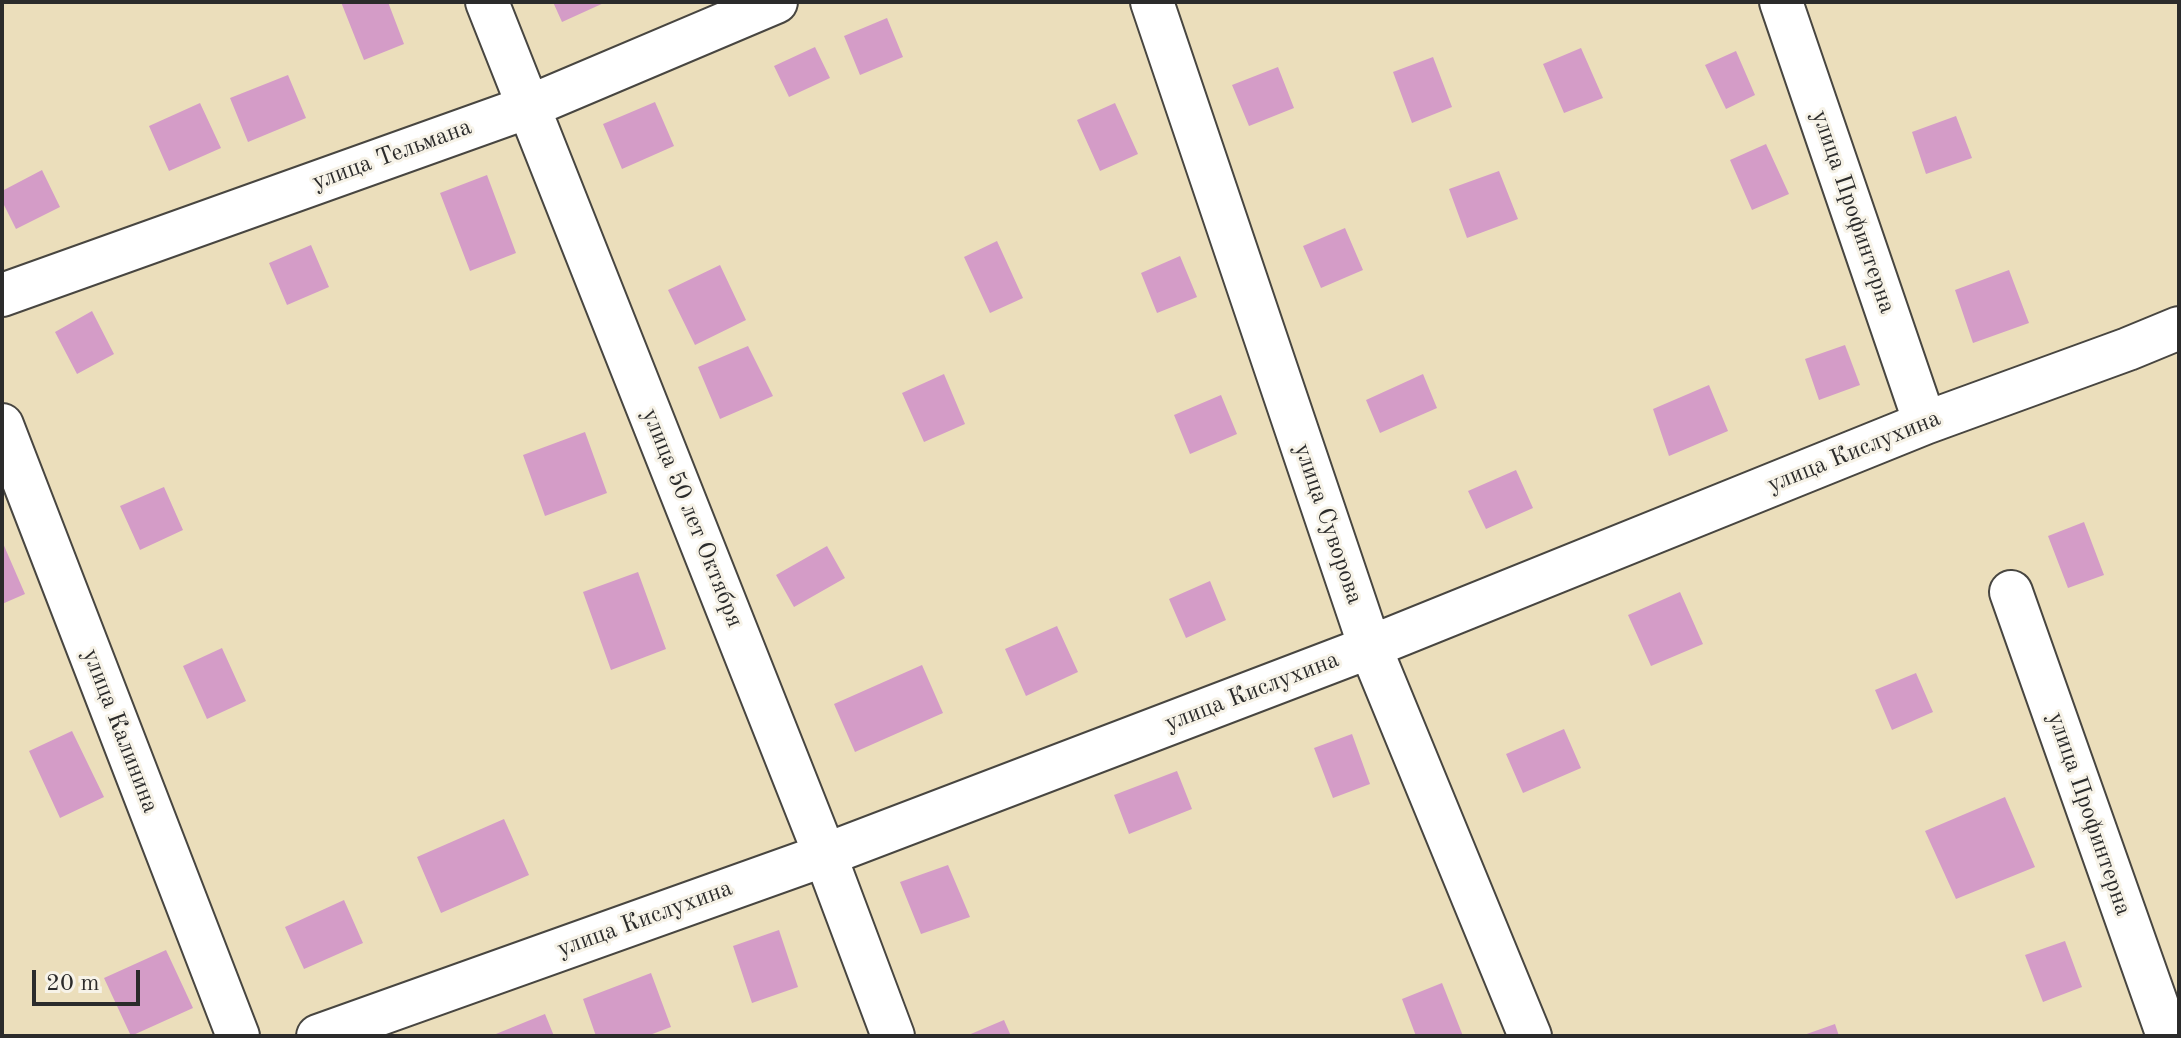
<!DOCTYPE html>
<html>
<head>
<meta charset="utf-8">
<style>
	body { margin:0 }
	#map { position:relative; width:2181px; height:1038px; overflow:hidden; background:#ebdebb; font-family:"Old Standard TT",serif }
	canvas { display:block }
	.frame { position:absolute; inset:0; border:4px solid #2b2b2b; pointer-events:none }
	.scale { position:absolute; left:32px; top:970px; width:108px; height:36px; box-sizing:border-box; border:4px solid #2b2b2b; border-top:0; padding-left:10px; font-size:24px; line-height:28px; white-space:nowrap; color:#2b2b2b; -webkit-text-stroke:6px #f7f3e8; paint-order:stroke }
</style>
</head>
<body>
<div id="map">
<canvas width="2181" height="1038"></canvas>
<div class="frame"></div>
<div class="scale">20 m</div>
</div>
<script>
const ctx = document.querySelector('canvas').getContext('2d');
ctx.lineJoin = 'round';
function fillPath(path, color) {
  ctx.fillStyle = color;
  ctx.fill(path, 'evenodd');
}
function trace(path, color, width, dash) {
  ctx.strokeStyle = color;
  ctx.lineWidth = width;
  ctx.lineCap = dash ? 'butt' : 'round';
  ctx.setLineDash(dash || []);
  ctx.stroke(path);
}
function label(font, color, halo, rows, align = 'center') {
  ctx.font = font + ' "Old Standard TT",serif';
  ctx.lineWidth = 6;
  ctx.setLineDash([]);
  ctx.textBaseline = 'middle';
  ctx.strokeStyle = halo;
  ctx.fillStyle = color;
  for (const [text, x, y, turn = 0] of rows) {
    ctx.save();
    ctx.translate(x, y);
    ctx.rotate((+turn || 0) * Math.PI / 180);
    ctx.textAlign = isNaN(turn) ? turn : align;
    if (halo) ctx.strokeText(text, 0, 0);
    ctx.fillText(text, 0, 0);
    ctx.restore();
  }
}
const building = new Path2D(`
	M341 2H388L404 44 364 60Z
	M553 2H606L562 22Z
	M887 18 903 57 860 75 844 36Z
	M815 47 830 78 789 97 774 66Z
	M1581 48 1603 98 1564 113 1543 64Z
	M1736 51 1755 95 1726 109 1705 65Z
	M1433 57 1452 107 1412 123 1393 72Z
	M1278 67 1294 108 1249 126 1232 85Z
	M288 75 306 118 248 142 230 98Z
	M655 102 674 146 622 169 603 124Z
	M200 103 221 148 169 171 149 126Z
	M1115 103 1138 154 1100 171 1077 120Z
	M1956 116 1972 158 1926 174 1912 132Z
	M1766 144 1789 194 1752 210 1730 160Z
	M42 170 60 207 16 229 2 201V191Z
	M1499 171 1518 219 1467 238 1449 189Z
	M487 175 516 253 470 271 440 193Z
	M1345 228 1363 270 1321 288 1303 246Z
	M997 241 1023 298 990 313 964 257Z
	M311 245 329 287 287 305 269 263Z
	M1180 256 1197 297 1157 313 1141 273Z
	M720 265 746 320 695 345 668 290Z
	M2009 270 2029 323 1973 343 1955 290Z
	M92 311 114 354 77 374 55 332Z
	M1845 345 1860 385 1819 400 1805 359Z
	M748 346 773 396 720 419 698 367Z
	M944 374 965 424 924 442 902 393Z
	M1423 374 1437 408 1380 433 1366 400Z
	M1709 385 1728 431 1669 456 1653 409Z
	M1221 395 1237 434 1190 454 1174 415Z
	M585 432 607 493 545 516 523 455Z
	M1516 470 1533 508 1486 529 1468 491Z
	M164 487 183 530 140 550 120 506Z
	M2084 522 2104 575 2068 588 2048 536Z
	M2 541 25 594 2 604Z
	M827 546 845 578 794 607 776 575Z
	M638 572 666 649 611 670 583 592Z
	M1210 581 1226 620 1186 638 1169 599Z
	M1680 592 1703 644 1651 666 1628 615Z
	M1057 626 1078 672 1026 696 1005 649Z
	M222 648 246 701 207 719 183 666Z
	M922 665 943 713 855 752 834 704Z
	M1916 673 1933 712 1892 730 1875 690Z
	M1564 729 1581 768 1523 793 1506 754Z
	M72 731 104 797 60 818 29 751Z
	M1352 734 1370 784 1333 798 1314 748Z
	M1177 771 1192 809 1129 834 1114 795Z
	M2005 797 2035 867 1956 899 1925 831Z
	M504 819 529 875 441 913 417 857Z
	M948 865 970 917 921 934 900 882Z
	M344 900 363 943 304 969 285 927Z
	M779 930 798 987 752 1003 733 946Z
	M2065 941 2082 987 2043 1002 2025 955Z
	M166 950 193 1008 131 1036 104 978Z
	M651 973 671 1027 647 1036H596L583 999Z
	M1442 983 1463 1036H1416L1402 999Z
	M545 1014 554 1036H491Z
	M1004 1020 1011 1036H966Z
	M1835 1024 1839 1036H1801Z`);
const minor = new Path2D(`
	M487 2 825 855 893 1036
	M1152 2 1370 647 1530 1036
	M1781 2 1925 423
	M2 295 528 107 776 2
	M2 425 238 1036
	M2011 592 2168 1036
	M318 1036 825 855 1370 647 1925 423 2128 349 2179 328`);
const streetNames = [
	["улица Тельмана",392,155,-20],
	["улица Профинтерна",1853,212,71],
	["улица Кислухина",1854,452,-22],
	["улица 50 лет Октября",692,518,68],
	["улица Суворова",1328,524,71],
	["улица Кислухина",1252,692,-21],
	["улица Калинина",120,731,69],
	["улица Профинтерна",2089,814,71],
	["улица Кислухина",645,919,-20]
];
fillPath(building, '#d49cc7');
trace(minor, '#484641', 46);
trace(minor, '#fff', 42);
label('24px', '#2b2b2b', '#f7f3e8', streetNames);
</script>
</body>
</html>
